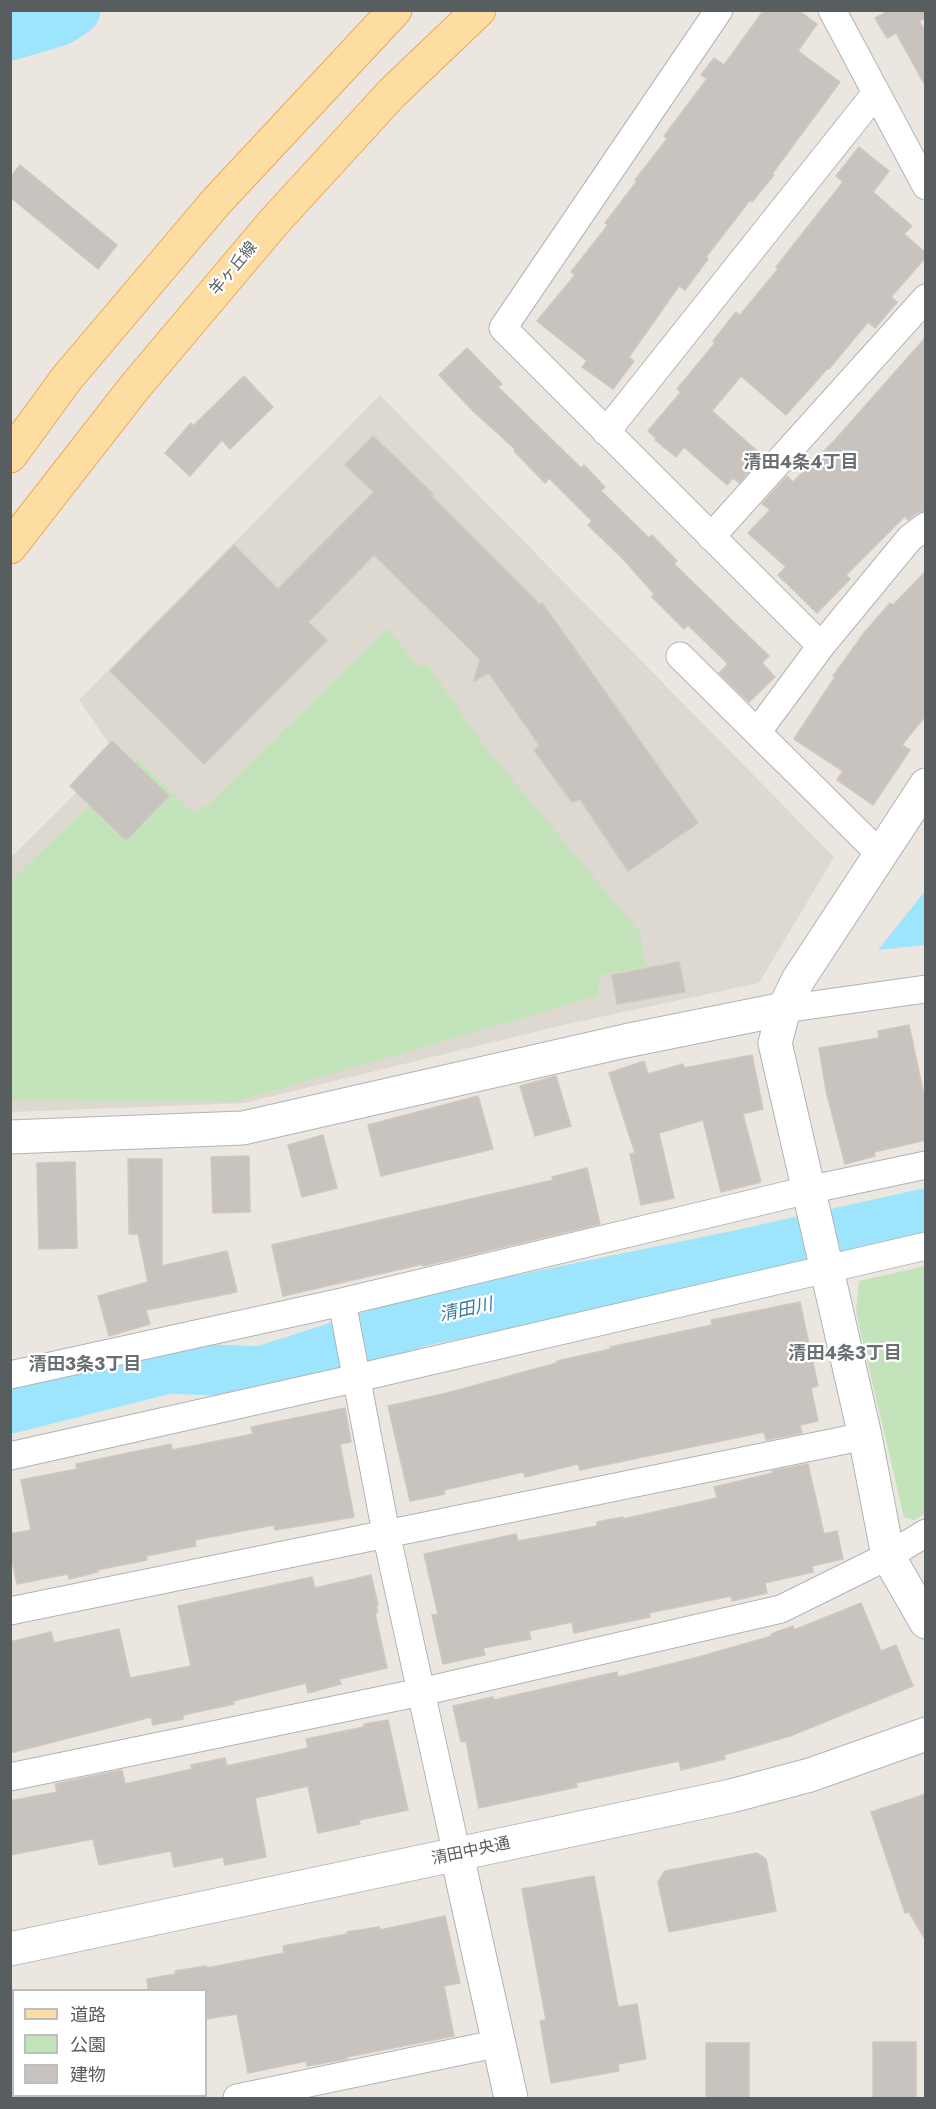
<!DOCTYPE html>
<html>
<head>
<meta charset="utf-8">
<style>
	body { margin:0 }
	#map { position:relative; width:936px; height:2109px; overflow:hidden; background:#ebe6df; font-family:Jost,"Noto Sans JP",sans-serif }
	canvas { display:block }
	.frame { position:absolute; inset:0; border:12px solid #585d60; pointer-events:none }
	.legend { position:absolute; left:12px; top:1989px; width:195px; height:108px; box-sizing:border-box; background:#fff; border:2px solid #bcbebf; margin:0; padding:8px 10px; list-style:none; font-size:18px; color:#585d60 }
	.legend li { display:flex; align-items:center; gap:12px; height:30px }
	.legend b { width:30px; border:2px solid #bcbebf }
</style>
</head>
<body>
<div id="map">
<canvas width="936" height="2109"></canvas>
<div class="frame"></div>
<ul class="legend">
<li><b style="height:8px;background:#fddda2"></b>道路</li>
<li><b style="height:16px;background:#c3e3bb"></b>公園</li>
<li><b style="height:16px;background:#c8c3bf"></b>建物</li>
</ul>
</div>
<script>
const ctx = document.querySelector('canvas').getContext('2d');
ctx.lineJoin = 'round';
function fillPath(path, color) {
  ctx.fillStyle = color;
  ctx.fill(path, 'evenodd');
}
function trace(path, color, width, dash) {
  ctx.strokeStyle = color;
  ctx.lineWidth = width;
  ctx.lineCap = dash ? 'butt' : 'round';
  ctx.setLineDash(dash || []);
  ctx.stroke(path);
}
function label(font, color, halo, rows, align = 'center') {
  ctx.font = font + ' Jost,"Noto Sans JP",sans-serif';
  ctx.lineWidth = 4.5;
  ctx.setLineDash([]);
  ctx.textBaseline = 'middle';
  ctx.strokeStyle = halo;
  ctx.fillStyle = color;
  for (const [text, x, y, turn = 0] of rows) {
    ctx.save();
    ctx.translate(x, y);
    ctx.rotate((+turn || 0) * Math.PI / 180);
    ctx.textAlign = isNaN(turn) ? turn : align;
    if (halo) ctx.strokeText(text, 0, 0);
    ctx.fillText(text, 0, 0);
    ctx.restore();
  }
}
const education = new Path2D(`
	M380 395 834 857 759 983 563 1025 244 1103 11 1112V857L116 754 79 700Z`);
const green = new Path2D(`
	M387 629 420 668 427 664 480 741 640 933 646 967 600 975 597 996 235 1102 11 1100V881L138 759 193 813 209 804Z
	M925 1266 926 1513 914 1520 904 1517 856 1312 859 1281Z`);
const water = new Path2D(`
	M925 891V945L878 950Z`);
const river = new Path2D(`
	M10 35 60 20 75 10
	M10 1408 168 1368 260 1372 420 1321 737 1256 926 1214`);
const building = new Path2D(`
	M764 10H798L817 24 798 51 840 82 772 174 774 175 752 202 750 200 706 257 708 259 685 290 679 286 629 357 634 361 613 389 582 367 587 361 537 321 575 275 571 272 608 225 605 223 637 181 635 180 667 139 664 136 707 79 701 75 714 58 724 65Z
	M883 10H926V18L919 21 926 33V87L896 33 887 38 875 18 885 13Z
	M859 147 889 171 873 192 912 226 904 234 926 253V257L891 297 897 302 875 328 868 322 829 369 828 368 786 415 741 376 712 411 763 456 739 483 733 478 727 485 684 447 676 457 655 440 656 438 648 431 681 392 677 389 715 343 713 341 736 312 740 315 778 269 776 267 843 182 836 176Z
	M20 165 117 245 98 269 10 197V178Z
	M926 337V510L917 513 908 520 905 516 846 575 850 579 817 613 778 575 786 567 748 533 770 510 762 504 787 476 793 482 834 441Z
	M467 348 502 384 498 387 581 468 584 465 605 487 601 491 649 538 652 535 677 561 674 564 769 656 762 663 775 677 749 702 719 673 728 664 688 625 684 629 652 597 654 594 625 561 588 525 592 521 549 478 545 483 514 451 515 449 473 411 439 375Z
	M244 376 273 407 230 449 222 440 190 476 165 453 191 423 193 426Z
	M373 436 433 494 431 496 540 605 542 603 698 823 628 871 580 799 572 802 534 750 540 746 489 673 474 681 480 659 374 555 308 622 327 640 204 764 110 671 234 545 278 589 374 492 345 465Z
	M926 571V715L902 745 910 750 873 805 837 780 843 771 794 739 835 677 833 676 864 633 890 603 893 605Z
	M112 741 169 796 126 840 70 786Z
	M679 962 685 992 617 1004 612 975Z
	M909 1025 926 1105V1140L874 1152 875 1156 845 1164 826 1091 819 1048 879 1038 878 1031Z
	M752 1055 763 1109 743 1114 761 1182 721 1192 703 1120 659 1133 674 1198 641 1205 630 1154 635 1153 609 1073 644 1061 648 1074 683 1064 684 1068Z
	M556 1076 571 1126 535 1136 520 1086Z
	M478 1096 493 1149 381 1176 368 1125Z
	M323 1135 337 1188 302 1197 288 1145Z
	M249 1156 250 1212 213 1213 211 1157Z
	M128 1159H162V1266L227 1251 237 1292 146 1310 150 1324 109 1336 98 1296 148 1282 138 1234H129Z
	M75 1162 77 1248 39 1249 37 1163Z
	M587 1168 600 1224 423 1266V1264L283 1296 272 1245 553 1180 552 1177Z
	M800 1302 818 1386 811 1388 818 1421 800 1425 802 1433 766 1440 764 1432 580 1470 578 1464 525 1477 523 1472 444 1490 445 1494 410 1501 388 1406 447 1393 557 1363V1361L611 1349 610 1347 712 1325 711 1320Z
	M345 1408 351 1442 340 1444 354 1517 275 1530 274 1525 195 1540 196 1546 146 1556 147 1560 97 1570 98 1572 69 1579 68 1574 17 1584 10 1550V1534L31 1530 21 1480 77 1469 76 1464 171 1444 172 1450 253 1434 251 1427Z
	M808 1464 824 1534 837 1531 843 1559 812 1566 813 1572 765 1583 767 1593 732 1601 731 1596 649 1613 650 1617 574 1633 572 1622 529 1631 531 1639 483 1648 485 1655 443 1664 432 1615 438 1614 424 1554 516 1534 518 1541 597 1526V1522L623 1517V1519L717 1498 714 1487 773 1473 772 1471Z
	M371 1575 378 1605H376L378 1612 375 1613 387 1668 339 1679 341 1684 308 1693 306 1683 233 1701 234 1704 183 1715V1719L153 1725 151 1717 10 1753V1642L51 1632 54 1643 119 1629 130 1678 191 1666 178 1606 312 1577 315 1588Z
	M861 1603 881 1651 896 1645 913 1686 790 1736 724 1755 725 1759 681 1770 679 1761 576 1783 577 1787 479 1808 466 1741 461 1742 453 1706 493 1697 494 1700 617 1672 618 1677 695 1658 772 1636 771 1634 793 1626 794 1630Z
	M388 1720 408 1810 359 1820 360 1824 318 1833 308 1786 255 1798 266 1857 225 1865 223 1857 174 1867 171 1851 99 1865 93 1839 10 1855V1801L57 1792 55 1784 122 1770 125 1784 192 1769 191 1765 225 1758 227 1766 308 1748 306 1739 364 1727V1724Z
	M926 1794V1941L909 1912 905 1913 871 1812Z
	M757 1853 766 1859 776 1911 669 1932 658 1882 665 1871Z
	M594 1876 618 2007 637 2004 646 2059 618 2064 619 2071 551 2083 540 2021 546 2020 522 1889Z
	M445 1916 460 1983 444 1986 454 2036 347 2057V2059L307 2066 306 2061 248 2073 237 2014 206 2019V1990H148L147 1979 176 1974 175 1971 206 1966 207 1968 284 1953 283 1946 347 1934V1932L379 1927 380 1930Z
	M873 2042H916V2098H873Z
	M706 2043H749V2098H706Z`);
const minor = new Path2D(`
	M719 10 503 328 821 646
	M832 10 926 186
	M606 432 876 93
	M711 537 926 298
	M680 656 880 854
	M758 731 821 646 910 538 926 526
	M784 1009 926 989
	M342 1302 386 1533 457 1855
	M10 1375 342 1302 808 1190 926 1165
	M10 1456 357 1378 926 1246
	M10 1611 865 1436
	M10 1777 421 1692 781 1609 888 1556 926 1533
	M237 2098 500 2043`);
const tertiary = new Path2D(`
	M926 785 798 980 784 1009 775 1043 865 1436 888 1556 926 1622
	M10 1137 243 1128 625 1041 784 1009
	M457 1855 511 2098
	M10 1949 731 1796 810 1775 926 1734`);
const primary = new Path2D(`
	M10 456 67 378 216 202 395 10
	M10 547 134 388 273 223 392 93 479 10`);
const streetNames = [
	["羊ヶ丘線",234,269,-50],
	["清田中央通",471,1852,-12]
];
const neighbourhoodNames = [
	["清田4条4丁目",801,464],
	["清田4条3丁目",845,1355],
	["清田3条3丁目",85,1366]
];
const waterNames = [
	["清田川",466,1311,-12]
];
fillPath(education, '#ddd8d0');
fillPath(green, '#c3e3bb');
fillPath(water, '#9de5fd');
trace(river, '#9de5fd', 51);
fillPath(building, '#c8c3bf');
trace(building, '#d0c7be', 1.5);
trace(minor, '#b0b4b7', 29);
trace(tertiary, '#b0b4b7', 35);
trace(primary, '#eea655', 35);
trace(minor, '#fff', 27);
trace(tertiary, '#fff', 33);
trace(primary, '#fddda2', 33);
label('16px', '#585d60', '#fff', streetNames);
label('bold 18px', '#696f72', '#fff', neighbourhoodNames);
label('italic 18px', '#377b9c', '#fff', waterNames);
</script>
</body>
</html>
